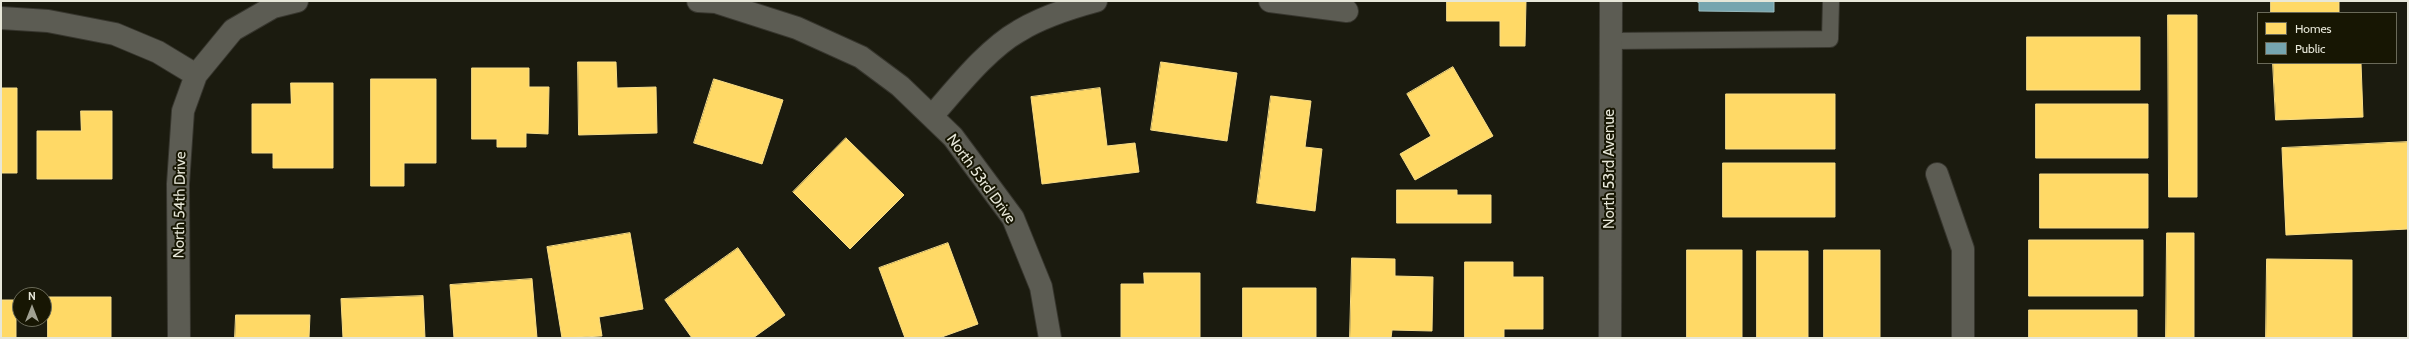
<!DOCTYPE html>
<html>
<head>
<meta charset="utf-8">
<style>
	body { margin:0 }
	#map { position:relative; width:2409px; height:339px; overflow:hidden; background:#1b1b0f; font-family:Cabin,sans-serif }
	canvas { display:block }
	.frame { position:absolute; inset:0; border:2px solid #e7e7d9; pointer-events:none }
	.legend { position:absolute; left:2257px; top:12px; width:140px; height:52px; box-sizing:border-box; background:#171603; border:1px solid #6a6a59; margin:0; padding:5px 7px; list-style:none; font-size:12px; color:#e7e7d9 }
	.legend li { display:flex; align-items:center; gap:8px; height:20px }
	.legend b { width:20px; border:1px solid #6a6a59 }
	.north { position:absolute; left:12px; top:287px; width:40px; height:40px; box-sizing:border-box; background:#171603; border:1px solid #6a6a59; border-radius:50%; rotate:0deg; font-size:11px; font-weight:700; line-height:16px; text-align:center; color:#e7e7d9 }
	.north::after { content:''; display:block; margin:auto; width:14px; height:18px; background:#a0a092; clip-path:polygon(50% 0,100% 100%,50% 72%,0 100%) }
</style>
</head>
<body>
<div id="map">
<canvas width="2409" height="339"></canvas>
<div class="frame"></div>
<ul class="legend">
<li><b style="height:11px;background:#ffd966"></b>Homes</li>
<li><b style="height:11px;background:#76a5af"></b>Public</li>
</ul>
<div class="north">N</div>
</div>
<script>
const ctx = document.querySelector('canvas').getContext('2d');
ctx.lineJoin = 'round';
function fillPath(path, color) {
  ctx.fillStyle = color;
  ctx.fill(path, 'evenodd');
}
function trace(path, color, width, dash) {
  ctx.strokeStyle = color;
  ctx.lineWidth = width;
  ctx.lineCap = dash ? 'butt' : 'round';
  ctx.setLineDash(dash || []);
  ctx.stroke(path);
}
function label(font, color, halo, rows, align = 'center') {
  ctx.font = font + ' Cabin,sans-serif';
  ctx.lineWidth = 4;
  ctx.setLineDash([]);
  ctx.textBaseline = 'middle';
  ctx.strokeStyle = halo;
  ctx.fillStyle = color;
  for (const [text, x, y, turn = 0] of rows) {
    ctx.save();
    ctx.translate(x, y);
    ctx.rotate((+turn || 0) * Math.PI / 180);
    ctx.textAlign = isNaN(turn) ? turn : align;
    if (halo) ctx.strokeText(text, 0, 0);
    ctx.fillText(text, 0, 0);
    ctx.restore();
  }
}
const homes = new Path2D(`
	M1447 1H1526L1525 46H1500V21H1447Z
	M2271 1H2339V13H2271Z
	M2168 15H2197V197H2169Z
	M2027 37H2140V90H2027Z
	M578 62H616L617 88 656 87 657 133 579 135Z
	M1161 62 1237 73 1227 141 1151 130Z
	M2273 63H2361L2363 117 2276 120Z
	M1453 67 1493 136 1415 180 1400 154 1431 136 1407 94Z
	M472 68H529V87H549L548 134 526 133V147H497V139H472Z
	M371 79H436V163H404V186H371Z
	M714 79 783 100 762 164 694 143Z
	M291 83H333V168H273V153H252V104H291Z
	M1 88H17V173H1Z
	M1100 88 1107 146 1135 143 1139 172 1042 184 1031 97Z
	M1726 94H1835V149H1726Z
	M1271 96 1311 101 1305 147 1322 149 1315 211 1257 203Z
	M2036 104H2148V158H2036Z
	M81 111H112V179H37V131H81Z
	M846 138 904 195 850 249 793 192Z
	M2408 142V229L2286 235 2282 148Z
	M1723 163H1835V217H1723Z
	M2040 174H2148V228H2040Z
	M1397 190H1457V195H1491V223H1397Z
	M630 233 643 309 599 317 602 336 562 338 547 247Z
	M2167 233H2194V338H2166Z
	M2029 240H2143V296H2029Z
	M948 243 978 324 939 338H905L879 268Z
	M738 248 785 315 753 338H692L665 300Z
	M1687 250H1742V338H1687Z
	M1824 250H1880V338H1824Z
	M1757 251H1808V338H1757Z
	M1352 258 1395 259V276L1433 277 1432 331 1392 330 1391 338H1350Z
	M2267 259 2352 260V338H2266Z
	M1465 262H1513V277H1543V329H1504V338H1465Z
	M1144 273H1200V338H1121V284H1144Z
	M532 279 537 338H454L450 285Z
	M1243 288H1316V338H1243Z
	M423 296 425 338H343L341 299Z
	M48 297H111V338H48Z
	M1 300H16V338H1Z
	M2029 310H2137V338H2029Z
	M236 315H310L309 338H235Z`);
const public = new Path2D(`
	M1696 1H1774V12L1699 11V3Z`);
const service = new Path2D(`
	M1610 41 1830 39 1831 1`);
const minor = new Path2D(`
	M698 1 716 2 797 28 861 57 900 86 953 137 1013 218 1041 287 1050 338
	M1270 1 1347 11
	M1 18 48 21 115 34 158 52 196 75
	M932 116C956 89 987 49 1019 31 1042 17 1070 8 1096 1
	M1937 174 1963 249V338
	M179 338 178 184 183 111 196 75 233 30 273 7 297 1
	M1610 338 1611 1`);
const streetNames = [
	["North 53rd Avenue",1610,169,-90],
	["North 53rd Drive",981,179,54],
	["North 54th Drive",180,205,-89]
];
fillPath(homes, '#ffd966');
trace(homes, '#f8dd88', 1);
fillPath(public, '#76a5af');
trace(public, '#98b9bc', 1);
trace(service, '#37362e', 18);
trace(minor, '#37362e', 24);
trace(service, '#5c5c53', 16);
trace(minor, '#5c5c53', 22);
label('15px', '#e7e7d9', '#171603', streetNames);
</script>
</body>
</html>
